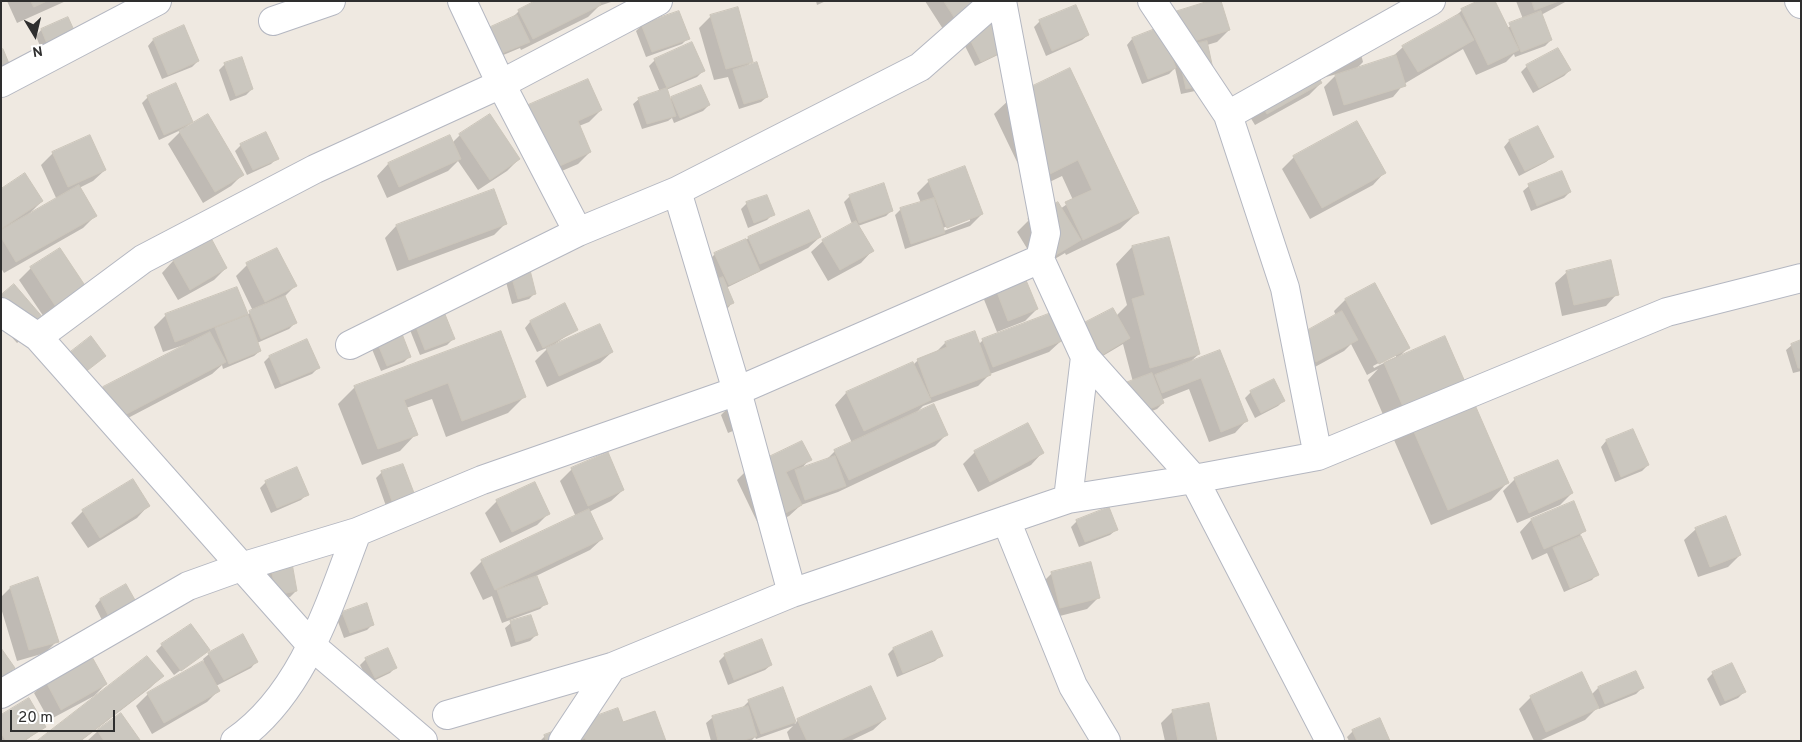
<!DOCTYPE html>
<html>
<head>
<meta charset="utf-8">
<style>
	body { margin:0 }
	#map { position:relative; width:1802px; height:742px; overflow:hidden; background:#efe9e1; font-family:Overpass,sans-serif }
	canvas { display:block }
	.frame { position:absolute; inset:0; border:2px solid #2e2e2e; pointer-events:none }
	.north { position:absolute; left:10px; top:10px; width:50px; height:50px; -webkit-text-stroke:4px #fff; paint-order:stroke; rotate:171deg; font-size:14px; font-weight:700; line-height:20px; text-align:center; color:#2e2e2e }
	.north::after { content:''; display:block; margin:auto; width:18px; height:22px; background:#2e2e2e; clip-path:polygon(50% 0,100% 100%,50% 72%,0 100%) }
	.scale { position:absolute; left:10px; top:710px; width:105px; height:22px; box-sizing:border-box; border:2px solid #2e2e2e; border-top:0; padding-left:6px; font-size:15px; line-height:18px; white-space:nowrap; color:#2e2e2e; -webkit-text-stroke:4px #fff; paint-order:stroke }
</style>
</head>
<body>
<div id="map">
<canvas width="1802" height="742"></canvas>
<div class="frame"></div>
<div class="north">N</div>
<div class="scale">20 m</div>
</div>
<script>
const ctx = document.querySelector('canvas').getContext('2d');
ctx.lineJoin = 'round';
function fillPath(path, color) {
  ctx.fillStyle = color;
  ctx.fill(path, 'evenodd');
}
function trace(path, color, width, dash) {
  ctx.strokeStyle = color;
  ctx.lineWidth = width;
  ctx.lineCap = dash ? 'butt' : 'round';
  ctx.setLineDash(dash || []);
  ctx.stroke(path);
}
const shadow = new Path2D(`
	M7 1H66L17 23Z
	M538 1H614L599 6 588 17 521 50 520 48 489 61 511 19 519 11Z
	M816 1H826L817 5Z
	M925 1H983L943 29Z
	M1516 1H1567L1541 15 1551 40 1545 46 1515 57 1514 54 1506 62 1476 75 1463 49 1404 84 1393 97 1333 116 1324 87 1337 74 1322 78 1317 58 1358 42 1363 62 1356 69 1391 58 1403 47 1454 18 1462 10 1507 28 1523 19Z
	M711 16 752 61 746 67 767 97 761 102 739 109 728 77 714 80 699 28Z
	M68 19 44 56 36 36 41 30Z
	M1040 21 1088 35 1082 40 1046 56 1034 27Z
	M642 25 688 38 682 44 646 57 636 31Z
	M1154 28 1229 30 1217 42 1207 45 1209 88 1181 94 1175 68 1169 74 1142 84 1127 45 1132 39 1154 30Z
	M967 32 1004 52 975 66 961 38Z
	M153 40 198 61 192 67 162 79 148 46Z
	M655 60 703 71 697 77 666 90 669 100 672 98 709 105 703 111 674 123 672 118 668 121 642 129 633 104 639 99 660 92 649 66Z
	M225 64 252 89 246 95 230 101 219 70Z
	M1527 66 1570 70 1564 76 1533 93 1521 72Z
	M1321 83 1309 95 1255 125 1244 107Z
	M148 97 192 122 186 127 242 175 231 186 203 203 168 144 183 129 159 140 142 103Z
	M1011 98 1137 213 1120 229 1066 255 1065 253 1039 268 1017 232 1029 220 1060 209 1073 200 1062 176 1031 191 994 114Z
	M527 108 601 110 589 122 579 126 590 152 578 164 541 180Z
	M1537 127 1552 157 1546 162 1519 176 1504 147 1509 141Z
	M460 135 519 159 507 171 478 190 458 161 448 171 387 198 377 176 388 164 449 137 452 143Z
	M241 145 277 158 271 164 247 175 235 151Z
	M53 153 105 170 93 181 79 188 95 216 83 228 4 273 1 268V191L42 201 28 215 57 200 41 165Z
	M1294 157 1384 173 1373 185 1310 219 1282 169Z
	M929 181 982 214 970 226 905 249 895 215 900 210 921 203 917 193ZM970 218V221L941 232 940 229Z
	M1529 186 1570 192 1564 198 1531 211 1523 191Z
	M850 196 892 210 886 216 858 226 872 251 861 263 828 281 811 252 823 241 852 224 844 202Z
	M747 203 773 214 767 220 748 228 741 209Z
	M505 224 494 235 397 271 385 238 396 226Z
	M820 237 808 248 726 288 732 303 727 309 709 316 719 280 709 260 715 254 749 238Z
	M1168 238 1199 354 1189 363 1246 421 1235 433 1209 442 1189 389 1161 400 1163 403 1157 409 1127 421 1133 382 1123 344 1096 360 1079 330 1116 316 1127 305 1116 264 1132 247Z
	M210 240 226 268 214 280 178 300 162 273 173 261Z
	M247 265 295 286 284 297 295 323 289 329 257 343 260 351 254 356 223 369 222 365 212 374 107 429 92 400 103 388 185 346 184 345 163 352 154 327 166 315 237 288 247 315 253 311 236 276Z
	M31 268 85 287 44 317 19 280Z
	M1567 272 1617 294 1606 306 1562 316 1555 283Z
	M512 276 535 293 529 299 512 304 506 282Z
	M993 280 1037 309 1025 321 997 332 981 292Z
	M1345 300 1408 348 1399 357 1465 385 1514 390 1474 407 1507 483 1491 500 1431 525 1368 380 1378 369 1367 375 1351 344 1344 351 1304 373 1290 347 1336 316 1334 311ZM1396 354V357L1374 368 1373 366Z
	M565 305 577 329 556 343 557 345 612 352 600 363 547 387 535 361 549 347 537 352 525 328 530 322Z
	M406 320 453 339 447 345 420 355Z
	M1 325H37L17 343Z
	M500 333 524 397 508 413 446 437 432 399 406 408 416 434 400 451 362 465 338 404 355 387Z
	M367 337 410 356 404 362 381 371Z
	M983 340 1061 341 1049 352 990 374 978 386 923 406 916 413 947 434 935 446 838 492 801 505 789 516 761 530 737 480 748 469 810 459 800 470 825 461 835 451 852 443 835 405 846 393 913 365 918 360 935 353 945 343 979 344Z
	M1801 342V371L1793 373 1786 350 1792 345Z
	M269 357 318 368 312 374 275 389 264 362Z
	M1251 392 1284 400 1278 406 1255 418 1245 398Z
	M744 402 745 426 728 433 721 415 727 409Z
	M1028 425 1042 453 1031 465 978 492 963 464 975 452Z
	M1632 430 1648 465 1642 471 1615 482 1601 447 1606 441Z
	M572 469 623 490 611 501 589 512 602 539 590 550 536 576 546 603 540 609 502 623 492 596 483 600 470 573 482 561 576 517 560 481Z
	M382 472 413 493 407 499 386 506 376 478Z
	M1515 479 1572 493 1560 505 1517 523 1503 491Z
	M132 480 148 506 137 518 88 548 71 523 83 511Z
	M266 482 307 494 301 500 271 513 260 488Z
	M497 501 549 513 537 525 500 543 485 513Z
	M1531 520 1585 530 1580 535 1597 574 1592 580 1564 592 1547 553 1532 560 1520 532Z
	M1077 521 1116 530 1110 535 1079 547 1071 527Z
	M1696 529 1740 555 1728 567 1698 577 1684 540Z
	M264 563 296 591 290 597 271 600Z
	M1052 573 1099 597 1087 609 1048 619 1040 585Z
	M126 586 134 600 128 605 102 620 95 606 100 600Z
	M10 588 57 641 45 653 17 661 1 608V597Z
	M343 613 373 624 367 630 344 638 337 619Z
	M511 623 536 635 530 641 511 647 505 628Z
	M162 645 208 650 174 675 156 651Z
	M893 649 941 655 935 661 897 677 888 654Z
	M209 654 256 662 251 668 216 686 218 691 207 702 152 734 136 706 148 694 204 662 203 659Z
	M725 655 771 665 765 670 728 685 719 661Z
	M366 659 396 667 390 673 369 683 360 665Z
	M1636 673 1642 688 1636 694 1599 709 1598 707 1585 720 1539 741H1534L1519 709 1531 697 1591 695 1598 688Z
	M1713 673 1744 692 1738 698 1720 706 1707 679Z
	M162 676 150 688 81 741H39Z
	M46 681 106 684 94 696 49 720 34 693Z
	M782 689 795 724 798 720 885 719 873 730 850 741H790L787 732 793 726 756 739 755 737 751 741H711L706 723 712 718 744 709 743 707 749 701Z
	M1173 711 1215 741H1165L1161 723Z
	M1 716 44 727 25 741H1Z
	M623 724 665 741H540L545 736Z
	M98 731 137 741H87Z
	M1353 731 1389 741H1349L1347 737Z`);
const building = new Path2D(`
	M31 1H47L34 7Z
	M535 1H599L601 5 533 39 518 10Z
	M944 1H981L955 18Z
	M1209 1H1221L1230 30 1175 47 1165 15Z
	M1478 1H1495L1519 50 1488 65 1461 9Z
	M1532 1H1559L1535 10Z
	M1076 5 1089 35 1052 51 1039 20Z
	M738 7 753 62 726 69 710 15Z
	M679 11 690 39 652 52 641 24Z
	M1541 11 1552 40 1521 52 1509 23Z
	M1459 14 1474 40 1418 72 1402 46Z
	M517 15 530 42 495 56 484 30Z
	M68 17 78 39 50 51 41 29Z
	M996 17 1012 47 981 62 966 31Z
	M184 25 199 61 168 75 153 39Z
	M1160 27 1176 68 1148 79 1132 38Z
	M1207 41 1216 83 1186 89 1177 48Z
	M692 42 705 71 667 88 654 59Z
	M1558 48 1571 70 1539 88 1526 65Z
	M3 49 15 78 1 84V50Z
	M1396 55 1406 86 1344 105 1335 75Z
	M242 57 253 89 236 96 224 63Z
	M757 62 768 97 744 104 733 70Z
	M1310 63 1322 83 1267 114 1255 94Z
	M1070 68 1139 213 1083 240 1065 202 1092 190 1078 160 1048 175 1010 97Z
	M588 79 602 110 578 121 591 152 553 169 526 106Z
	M176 83 193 122 164 135 147 96Z
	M701 85 710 105 680 118 671 97Z
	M667 88 676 116 647 124 638 98Z
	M208 114 244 175 215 192 179 131Z
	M490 114 520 159 490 180 459 134Z
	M1357 121 1386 173 1322 208 1293 156Z
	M1538 126 1554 157 1525 171 1509 140Z
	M266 132 279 159 253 170 240 144Z
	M90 135 106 170 68 187 52 152Z
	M450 135 461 159 399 187 388 163Z
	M965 166 983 214 947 228 928 180Z
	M1562 171 1571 192 1537 206 1528 184Z
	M25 173 43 201 1 229V189Z
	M884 183 893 211 859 223 849 195Z
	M79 185 97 216 16 262 1 237V230Z
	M494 189 507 224 409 260 396 225Z
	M767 195 775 215 754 223 746 202Z
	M934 198 945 233 911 244 900 208Z
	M1058 202 1081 240 1051 258 1028 219Z
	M809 210 821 237 760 264 748 237Z
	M856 221 874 251 840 270 822 240Z
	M1169 237 1200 354 1150 368 1132 299 1145 295 1132 246Z
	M211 238 227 268 190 290 173 260Z
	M746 239 760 271 729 285 714 253Z
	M60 248 86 287 56 307 30 267Z
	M277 248 297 286 265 302 246 263Z
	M1611 260 1619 295 1574 305 1566 271Z
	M1021 268 1038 309 1008 321 992 279Z
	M530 270 536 294 518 299 511 275Z
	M723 277 734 303 715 311 704 285Z
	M1375 283 1410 348 1379 364 1345 299Z
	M14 284 45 320 24 338 1 313V295Z
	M237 287 248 314 175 342 165 314Z
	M285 296 297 323 261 339 249 311Z
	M440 302 455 339 425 350 411 314Z
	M565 303 578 330 543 348 530 321Z
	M1113 308 1130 338 1102 355 1084 323Z
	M1342 311 1358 340 1316 362 1301 334Z
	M1051 313 1062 341 993 367 982 339Z
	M248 315 261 351 229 364 215 328Z
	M397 321 411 357 387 366 372 330Z
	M600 324 613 352 559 376 546 348Z
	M501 331 526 397 462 421 448 383 404 400 418 435 378 449 354 386Z
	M975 331 991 375 931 397 917 359 947 347 945 342Z
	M210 332 226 362 119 418 103 387Z
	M91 336 106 356 70 384 55 364Z
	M1445 336 1509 483 1448 510 1384 363Z
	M307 339 320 368 281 384 269 356Z
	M1801 340V368H1798L1791 344Z
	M1220 350 1248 421 1221 432 1201 378 1162 393 1155 375Z
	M913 362 931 400 864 431 846 392Z
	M1152 373 1164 403 1133 416 1120 385Z
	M1274 379 1285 401 1261 413 1250 391Z
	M934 404 948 435 849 480 834 450Z
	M1028 423 1044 453 990 482 974 451Z
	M1633 429 1649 465 1621 477 1606 440Z
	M802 441 812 460 786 472 802 505 773 519 748 467Z
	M608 452 624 490 588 506 571 468Z
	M835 456 846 486 805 500 795 470Z
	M1558 460 1573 493 1529 513 1514 478Z
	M403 464 414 493 392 501 381 471Z
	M297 467 309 495 277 508 265 481Z
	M133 479 150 506 100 538 82 510Z
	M535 482 550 514 512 532 496 500Z
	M1574 501 1586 531 1544 549 1531 519Z
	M1109 507 1118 530 1085 542 1076 520Z
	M589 509 603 539 495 590 481 560Z
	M1726 516 1741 555 1710 567 1695 528Z
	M1581 536 1599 575 1570 588 1553 548Z
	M290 552 297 591 276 595 269 556Z
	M1091 562 1100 598 1060 608 1051 572Z
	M537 576 548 604 507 618 497 590Z
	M38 577 59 642 29 650 10 587Z
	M126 584 135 600 108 615 100 599Z
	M367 603 374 625 350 633 342 612Z
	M531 615 538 635 516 642 510 621Z
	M191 624 210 650 181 671 161 644Z
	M932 631 943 656 903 673 893 648Z
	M243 634 258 662 224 680 208 653Z
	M762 639 772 665 734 680 724 654Z
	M1 648 15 668 1 678Z
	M388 648 397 668 375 678 365 658Z
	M91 655 107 684 61 710 45 680Z
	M147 656 164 676 80 741H37Z
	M203 661 220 691 164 723 147 693Z
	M1732 663 1746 692 1725 701 1712 672Z
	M1636 671 1644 688 1605 704 1598 687Z
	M1582 672 1599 708 1546 732 1530 696Z
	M871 686 886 719 838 741H807L797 719Z
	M783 687 796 722 761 734 748 700Z
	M29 698 46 727 23 741H6L1 733V715Z
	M1209 703 1217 741H1178L1172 710Z
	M748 706 757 736 742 741H718L712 716Z
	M618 708 623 722 655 711 666 741H586L585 738 577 741H546L544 735Z
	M121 713 140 740 138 741H104L97 730Z
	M1380 718 1390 741H1357L1352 730Z`);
const street = new Path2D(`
	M462 1 501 84 578 232
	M1002 1 1046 233 1040 259 1085 357 1194 479 1330 741
	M1152 1 1228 115 1285 288 1318 456
	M1799 1 1801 4
	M273 21 331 1
	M1 83 157 1
	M1228 115 1431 1
	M677 191 737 391 792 593
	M1 312 38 337 143 259 315 169 501 84 658 1
	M38 337 313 647 423 741
	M350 345 578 232 677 191 920 67 995 1
	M1068 499 1085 357
	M1006 520 1073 686 1106 741
	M1 694 188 586 241 567 357 532
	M447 715 612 667 792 593 1068 499 1194 479 1318 456 1667 312 1801 278
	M235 741C303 694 329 605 357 532L482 480 737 391 1040 259
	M563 741 612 667`);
fillPath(shadow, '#0003');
fillPath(building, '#cbc7bf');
trace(building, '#cbc5ba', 1);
trace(street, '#b4b7c1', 30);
trace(street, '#fff', 28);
</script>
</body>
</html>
